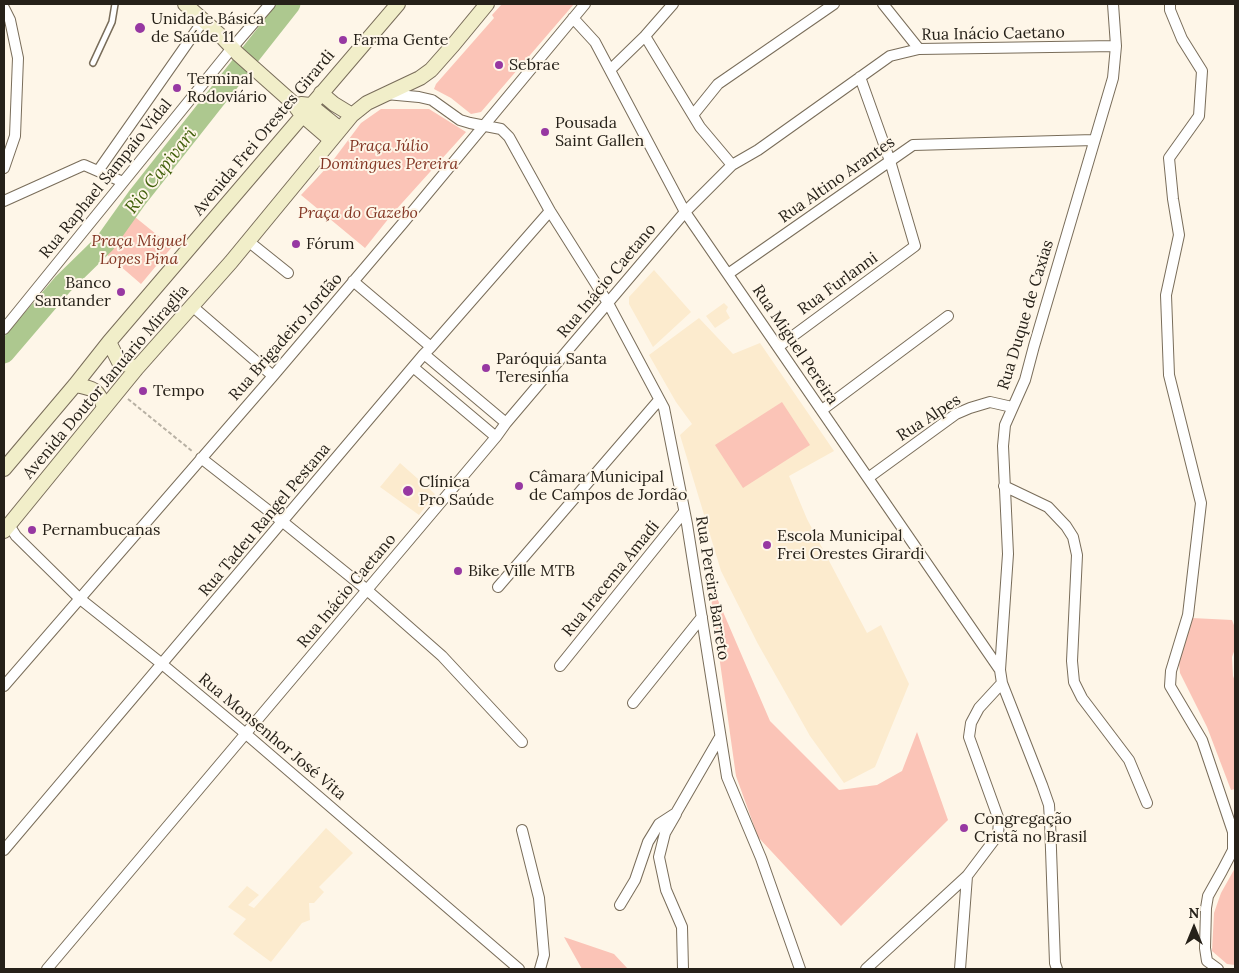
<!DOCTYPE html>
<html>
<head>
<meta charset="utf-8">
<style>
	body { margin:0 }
	#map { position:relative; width:1239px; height:973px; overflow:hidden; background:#fef6e8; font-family:Lora,serif }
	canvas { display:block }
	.frame { position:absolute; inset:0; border:5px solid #262119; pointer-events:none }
	.north { position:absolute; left:1169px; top:903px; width:50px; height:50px; -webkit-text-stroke:4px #fef6e8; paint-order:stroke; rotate:0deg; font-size:14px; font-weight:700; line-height:20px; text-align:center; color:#262119 }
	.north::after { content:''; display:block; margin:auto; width:18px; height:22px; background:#262119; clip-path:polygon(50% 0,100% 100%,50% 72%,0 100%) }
</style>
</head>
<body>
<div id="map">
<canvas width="1239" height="973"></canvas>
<div class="frame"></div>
<div class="north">N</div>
</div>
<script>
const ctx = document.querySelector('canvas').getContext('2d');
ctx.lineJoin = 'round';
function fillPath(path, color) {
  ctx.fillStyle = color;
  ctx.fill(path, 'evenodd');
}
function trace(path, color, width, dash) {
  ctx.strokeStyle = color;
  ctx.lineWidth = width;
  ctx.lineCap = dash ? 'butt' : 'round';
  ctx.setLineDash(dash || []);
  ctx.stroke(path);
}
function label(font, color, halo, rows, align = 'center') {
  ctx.font = font + ' Lora,serif';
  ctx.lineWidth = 4;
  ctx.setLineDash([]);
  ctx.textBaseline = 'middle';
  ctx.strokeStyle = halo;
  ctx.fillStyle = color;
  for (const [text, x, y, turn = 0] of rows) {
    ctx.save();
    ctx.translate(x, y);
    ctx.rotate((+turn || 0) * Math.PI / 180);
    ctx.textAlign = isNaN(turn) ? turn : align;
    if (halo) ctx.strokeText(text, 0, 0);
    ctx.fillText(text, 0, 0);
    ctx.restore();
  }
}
const built = new Path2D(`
	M654 270 691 312 653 347 629 304V297Z
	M724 303 728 307 726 311 730 318 715 328 706 316Z
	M699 318 733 354 760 343 834 451 789 476 807 519 867 633 881 625 909 684 875 767 844 783 810 736 758 644 721 571 680 435 692 424 676 402 649 355Z
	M400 463 435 494 419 515 380 487Z
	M326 828 353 853 319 887 324 892 314 903H309L310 920 302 923 271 962 233 934 246 919 228 907 247 886 259 895 248 905 254 908Z`);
const green = new Path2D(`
	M502 4H574L481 112 471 114 451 98 434 89 436 84 494 18 492 15Z
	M381 109H429L466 132 393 213 365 248 301 195 331 163 361 123Z
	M135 217 172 247 141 284 105 253Z
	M782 402 810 445 743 488 715 445Z
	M708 577 770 721 839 790 877 785 902 771 917 732 948 820 841 926 758 837 736 776Z
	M1192 618 1232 620 1235 628V649L1232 657 1233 676 1235 681V789L1231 790 1207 727 1180 673 1178 654 1184 634Z
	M1235 868V965L1227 964 1212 951 1214 913 1221 893Z
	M564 937 614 954 628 969H582Z`);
const river = new Path2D(`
	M4 353 63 284 105 243 137 198 290 4`);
const path = new Path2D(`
	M128 399 192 451`);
const lane = new Path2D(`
	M93 63 112 22 115 4`);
const street = new Path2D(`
	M883 4 919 49
	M1170 4V10L1182 39 1202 71 1199 116 1169 158 1173 199 1179 235 1166 295 1169 375 1201 503 1188 615 1171 671 1170 686 1202 740 1233 832V850L1222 871 1208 896 1206 908 1205 948 1207 961 1218 969
	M4 8 10 20 18 58 15 136 4 168
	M573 18 595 42 685 212 1000 670 1002 683 1042 785 1049 805 1050 821 1055 963 1057 969
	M645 36 700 127 732 165
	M610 70 645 36 673 4
	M386 94 419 97 432 100 460 120 470 123 501 129 509 137 550 211 608 303 664 408 687 524 727 777 761 858 800 969
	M693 115 718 84 834 4
	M98 171 203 21
	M4 201 84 165 123 182
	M248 241 288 273
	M728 274 913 145 1094 140
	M353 281 431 347
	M192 306 273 376
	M4 329 232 48 270 4
	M778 347 915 246 890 161 860 77
	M424 354 506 423
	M413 367 496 437
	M822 410 948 316
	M201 458 283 522 367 590 442 656 522 742
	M868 478 956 414 970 408 990 402 1012 407
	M1004 486 1048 507 1066 526 1073 537 1077 555 1072 661 1074 682 1082 698 1129 760 1147 803
	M9 525 16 536 79 598 162 664 246 734 519 969
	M498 587 659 400
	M560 666 684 512
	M1000 670 1008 554 1003 446 1005 425 1025 380 1034 346 1113 78 1116 46 1113 4
	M4 686 273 376 403 223 585 4
	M633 703 702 617
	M676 814 665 833 659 857 666 890 682 927 683 969
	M522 830 539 898 544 955 540 969
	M4 850 424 354 431 347 550 211
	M620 905 635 880 648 842 659 824 676 813 720 737
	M47 969 496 437 506 423 685 212 732 165 758 150 890 56 919 49 1116 46
	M866 969 967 876 998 835 999 820 969 737 971 723 979 708 1002 683
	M960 969 967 876`);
const secondary = new Path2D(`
	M185 4 222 37 238 54 293 103 302 115 331 140
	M321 93 334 104 352 115
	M301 104 310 105 340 129
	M109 342 119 362 137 368
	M75 385C93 388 99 389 104 408
	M4 469 75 385 109 342 398 4
	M4 531 137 368 231 262 352 115 367 103 420 78 431 70 454 44 487 4`);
const markers = [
	[140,28,6,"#9738a2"],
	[343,40,5,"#9738a2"],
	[499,65,5,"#9738a2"],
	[177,88,5,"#9738a2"],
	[545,132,5,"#9738a2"],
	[296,244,5,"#9738a2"],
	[121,292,5,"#9738a2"],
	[486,368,5,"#9738a2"],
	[143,391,5,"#9738a2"],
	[519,486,5,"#9738a2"],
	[408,491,6,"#9738a2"],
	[32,530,5,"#9738a2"],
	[767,545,5,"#9738a2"],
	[458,571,5,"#9738a2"],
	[964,828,5,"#9738a2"]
];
const poiNames = [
	["Unidade Básica",151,19],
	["de Saúde 11",151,37],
	["Farma Gente",353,40],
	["Sebrae",509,65],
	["Terminal",187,79],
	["Rodoviário",187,97],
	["Pousada",555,123],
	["Saint Gallen",555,141],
	["Fórum",306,244],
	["Banco",111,283,"right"],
	["Santander",111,301,"right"],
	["Paróquia Santa",496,359],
	["Teresinha",496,377],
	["Tempo",153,391],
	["Câmara Municipal",529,477],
	["de Campos de Jordão",529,495],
	["Clínica",419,482],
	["Pro Saúde",419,500],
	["Pernambucanas",42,530],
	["Escola Municipal",777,536],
	["Frei Orestes Girardi",777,554],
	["Bike Ville MTB",468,571],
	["Congregação",974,819],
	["Cristã no Brasil",974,837]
];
const streetNames = [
	["Rua Inácio Caetano",993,34,-1],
	["Avenida Frei Orestes Girardi",264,133,-50],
	["Rua Raphael Sampaio Vidal",106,179,-51],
	["Rua Altino Arantes",837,180,-35],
	["Rua Inácio Caetano",607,281,-50],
	["Rua Furlanni",838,284,-36],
	["Rua Duque de Caxias",1026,315,-73],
	["Rua Brigadeiro Jordão",286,337,-49],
	["Rua Miguel Pereira",795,345,56],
	["Avenida Doutor Januário Miraglia",106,382,-50],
	["Rua Alpes",929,418,-33],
	["Rua Tadeu Rangel Pestana",265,520,-50],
	["Rua Iracema Amadi",611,579,-51],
	["Rua Pereira Barreto",712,588,81],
	["Rua Inácio Caetano",347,591,-50],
	["Rua Monsenhor José Vita",272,737,40]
];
const parkNames = [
	["Praça Júlio",389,146],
	["Domingues Pereira",389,164],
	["Praça do Gazebo",358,213],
	["Praça Miguel",139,241],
	["Lopes Pina",139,259]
];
const waterNames = [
	["Rio Capivari",161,171,-52]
];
fillPath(built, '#fcebce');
fillPath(green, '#fbc4b7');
trace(river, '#adc88f', 21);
trace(lane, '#796d5a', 8);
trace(street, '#796d5a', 12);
trace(secondary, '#796d5a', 16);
trace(path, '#b8b1a4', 2, [4, 2.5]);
trace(lane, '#fff', 5);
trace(street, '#fff', 10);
trace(secondary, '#f1eec9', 14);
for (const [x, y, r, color] of markers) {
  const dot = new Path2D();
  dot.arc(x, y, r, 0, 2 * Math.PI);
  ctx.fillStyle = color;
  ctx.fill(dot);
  trace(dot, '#fef6e8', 2);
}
label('16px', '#262119', '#fef6e8', poiNames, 'left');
label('16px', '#262119', '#fef6e8', streetNames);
label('italic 16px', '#823422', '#fef6e8', parkNames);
label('italic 18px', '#41600b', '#fef6e8', waterNames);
</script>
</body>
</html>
